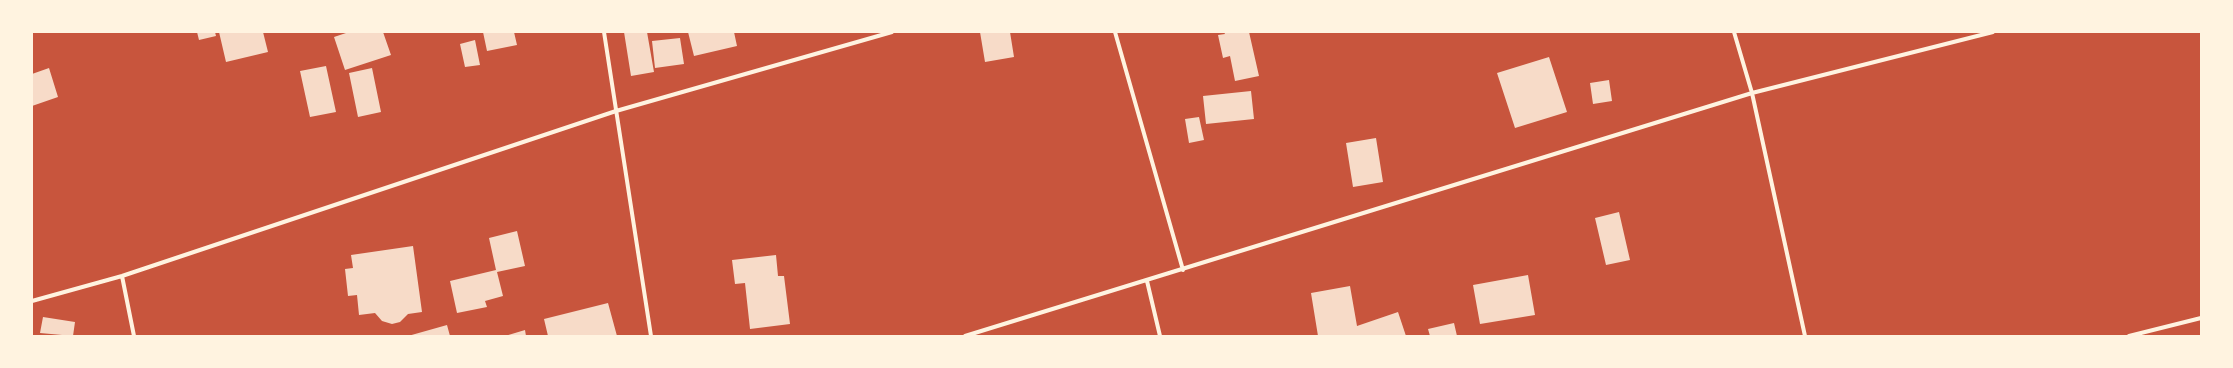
<!DOCTYPE html>
<html>
<head>
<meta charset="utf-8">
<style>
	body { margin:0 }
	#map { position:relative; width:2233px; height:368px; overflow:hidden; background:#c8553d; font-family:Mulish,sans-serif }
	canvas { display:block }
	.frame { position:absolute; inset:0; border:33px solid #fff3e0; pointer-events:none }
</style>
</head>
<body>
<div id="map">
<canvas width="2233" height="368"></canvas>
<div class="frame"></div>
</div>
<script>
const ctx = document.querySelector('canvas').getContext('2d');
ctx.lineJoin = 'round';
function fillPath(path, color) {
  ctx.fillStyle = color;
  ctx.fill(path, 'evenodd');
}
function trace(path, color, width, dash) {
  ctx.strokeStyle = color;
  ctx.lineWidth = width;
  ctx.lineCap = dash ? 'butt' : 'round';
  ctx.setLineDash(dash || []);
  ctx.stroke(path);
}
const building = new Path2D(`
	M197 32H215L216 36 199 40Z
	M219 32H263L268 52 226 62Z
	M349 32H383L391 55 345 70 334 37Z
	M483 32H514L517 45 487 51Z
	M624 32H647L654 72 631 76Z
	M688 32H734L737 46 694 56Z
	M980 32H1010L1014 57 985 62Z
	M1224 32H1249L1259 76 1235 81 1230 56 1223 58 1218 35 1225 34Z
	M680 38 684 64 655 68 652 41Z
	M475 40 480 65 465 67 460 44Z
	M1549 57 1567 112 1515 128 1497 73Z
	M326 66 336 112 310 117 300 71Z
	M49 68 58 97 32 106V74Z
	M372 68 381 112 358 117 349 73Z
	M1609 80 1612 101 1593 104 1590 83Z
	M1251 91 1254 119 1206 124 1203 96Z
	M1199 117 1204 140 1189 143 1185 119Z
	M1376 138 1383 182 1353 187 1346 143Z
	M1619 212 1630 260 1606 265 1595 218Z
	M517 231 525 266 497 272 503 296 485 301 487 307 457 313 450 281 496 270 489 238Z
	M413 246 422 312 408 314 400 322 392 324 382 321 375 313 359 315 357 295 348 296 345 269 353 268 351 255Z
	M776 255 778 276H784L790 324 750 329 745 283 735 284 732 260Z
	M1528 275 1535 315 1480 324 1473 285Z
	M1350 286 1357 326 1398 312 1406 336H1318L1311 293Z
	M608 303 617 336H548L544 319Z
	M43 317 75 322 73 336 40 333Z
	M1454 323 1457 336H1430L1428 329Z
	M447 325 450 336H408Z
	M525 330 526 336H505Z`);
const minor = new Path2D(`
	M604 32 651 336
	M1115 32 1183 270
	M1734 32 1752 93 1805 336
	M122 276 134 336
	M1147 281 1160 336
	M32 301 122 276 616 111 892 32
	M965 336 1752 93 1993 32
	M2129 336 2201 318`);
fillPath(building, '#f7dbc8');
trace(minor, '#fff3e0', 4);
</script>
</body>
</html>
